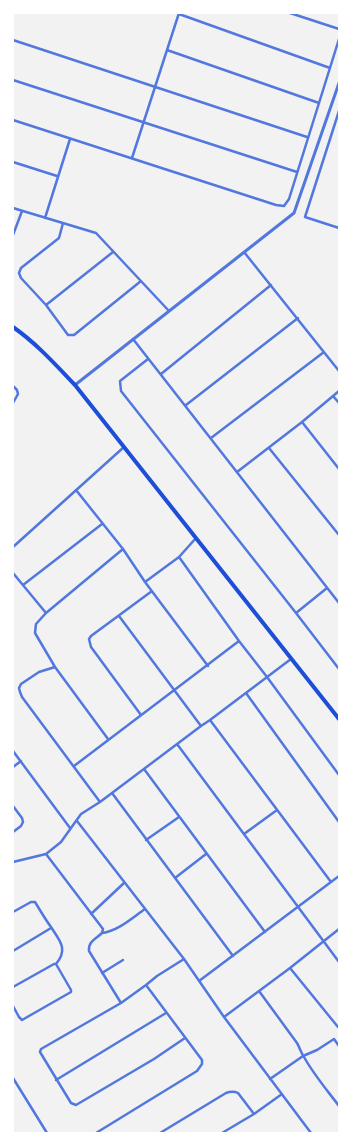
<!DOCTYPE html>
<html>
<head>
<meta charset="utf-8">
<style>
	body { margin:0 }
	#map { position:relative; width:352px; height:1146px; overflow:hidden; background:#f2f2f2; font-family:"IBM Plex Serif",serif }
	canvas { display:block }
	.frame { position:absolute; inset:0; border:14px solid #fff; pointer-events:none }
</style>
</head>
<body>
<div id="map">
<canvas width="352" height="1146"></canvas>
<div class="frame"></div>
</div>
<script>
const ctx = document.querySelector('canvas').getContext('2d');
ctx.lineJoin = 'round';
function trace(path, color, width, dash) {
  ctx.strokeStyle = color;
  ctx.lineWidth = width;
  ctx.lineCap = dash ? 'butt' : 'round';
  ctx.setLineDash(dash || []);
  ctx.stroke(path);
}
const minor = new Path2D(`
	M290 13 339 29
	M179 14 330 68
	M13 40 307 137
	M167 50 319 103
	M13 80 297 172
	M339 111 305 217 339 228
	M13 120 276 205 284 206 289 199 339 39
	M132 158 179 13
	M13 162 57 176
	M13 208 96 233 169 311
	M45 218 70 139
	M63 223 59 238 21 268 19 273 21 278 46 305 68 335H74L141 281
	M13 235 22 211
	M244 252 339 371
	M46 305 113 252
	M133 339 339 603
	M148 359 120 381 121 391 296 613 339 669
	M161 374 271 285
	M13 386 17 390 18 394 13 403
	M333 396 339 403
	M186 405 298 318
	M302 422 339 469
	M211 438 324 352
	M269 448 339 535
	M237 472 302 422 339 391
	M76 490 123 549 145 582
	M13 547 124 447
	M179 557 196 538
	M13 573 46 613
	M23 585 102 524
	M296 613 327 588
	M119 616 201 726
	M208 666 145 582 179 557 239 641 267 677 339 775
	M55 667 35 633 36 624 46 613 123 549
	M246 693 339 822
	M141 715 91 647 89 639 91 636 152 591
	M210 720 331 882
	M177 744 339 962
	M13 751 70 828
	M74 766 239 641
	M13 767 21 761
	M144 769 265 932
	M112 793 233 956
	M100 802 22 697 20 692 19 688 21 684 39 672 55 667 108 739
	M13 806 22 818 23 822 21 826 13 832
	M77 821 184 959 224 1017 311 1133
	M244 834 277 810
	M146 840 179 817
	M46 854 103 929 102 933C96 939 88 941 89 951L121 1003
	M13 862 46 854 61 842 81 814 100 802 201 726 210 720 291 659
	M175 878 206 854
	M13 912 31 902H35C40 910 45 919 51 927 59 940 69 949 56 964
	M91 914 124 883
	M102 933C118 931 132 918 145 909
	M13 951 51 928
	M184 959 157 976 146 985 121 1003 41 1049 40 1052 71 1103 76 1105 154 1059 185 1038
	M290 968 338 1027 339 1026
	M102 973 123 960
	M199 981 339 876
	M13 987 54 964H56L71 990V992L22 1020 19 1017 13 1006
	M259 991 297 1043C300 1048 301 1053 304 1057 314 1075 327 1090 339 1106
	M224 1017 290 968 339 929
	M13 1078 47 1133
	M270 1079 303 1056 317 1050 334 1039 339 1046
	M56 1080 166 1013
	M96 1133 197 1071 202 1064V1060L199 1056 146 985
	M160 1133 226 1093C231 1091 234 1091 238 1093L254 1114
	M222 1133 254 1114 282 1094`);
const tertiary = new Path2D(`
	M75 385 294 213 339 83`);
const primary = new Path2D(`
	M13 327C36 343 55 364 75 385L339 719`);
trace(minor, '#5277de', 2.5);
trace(tertiary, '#5277de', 3);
trace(primary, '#1d4ed8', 4);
</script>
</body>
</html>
